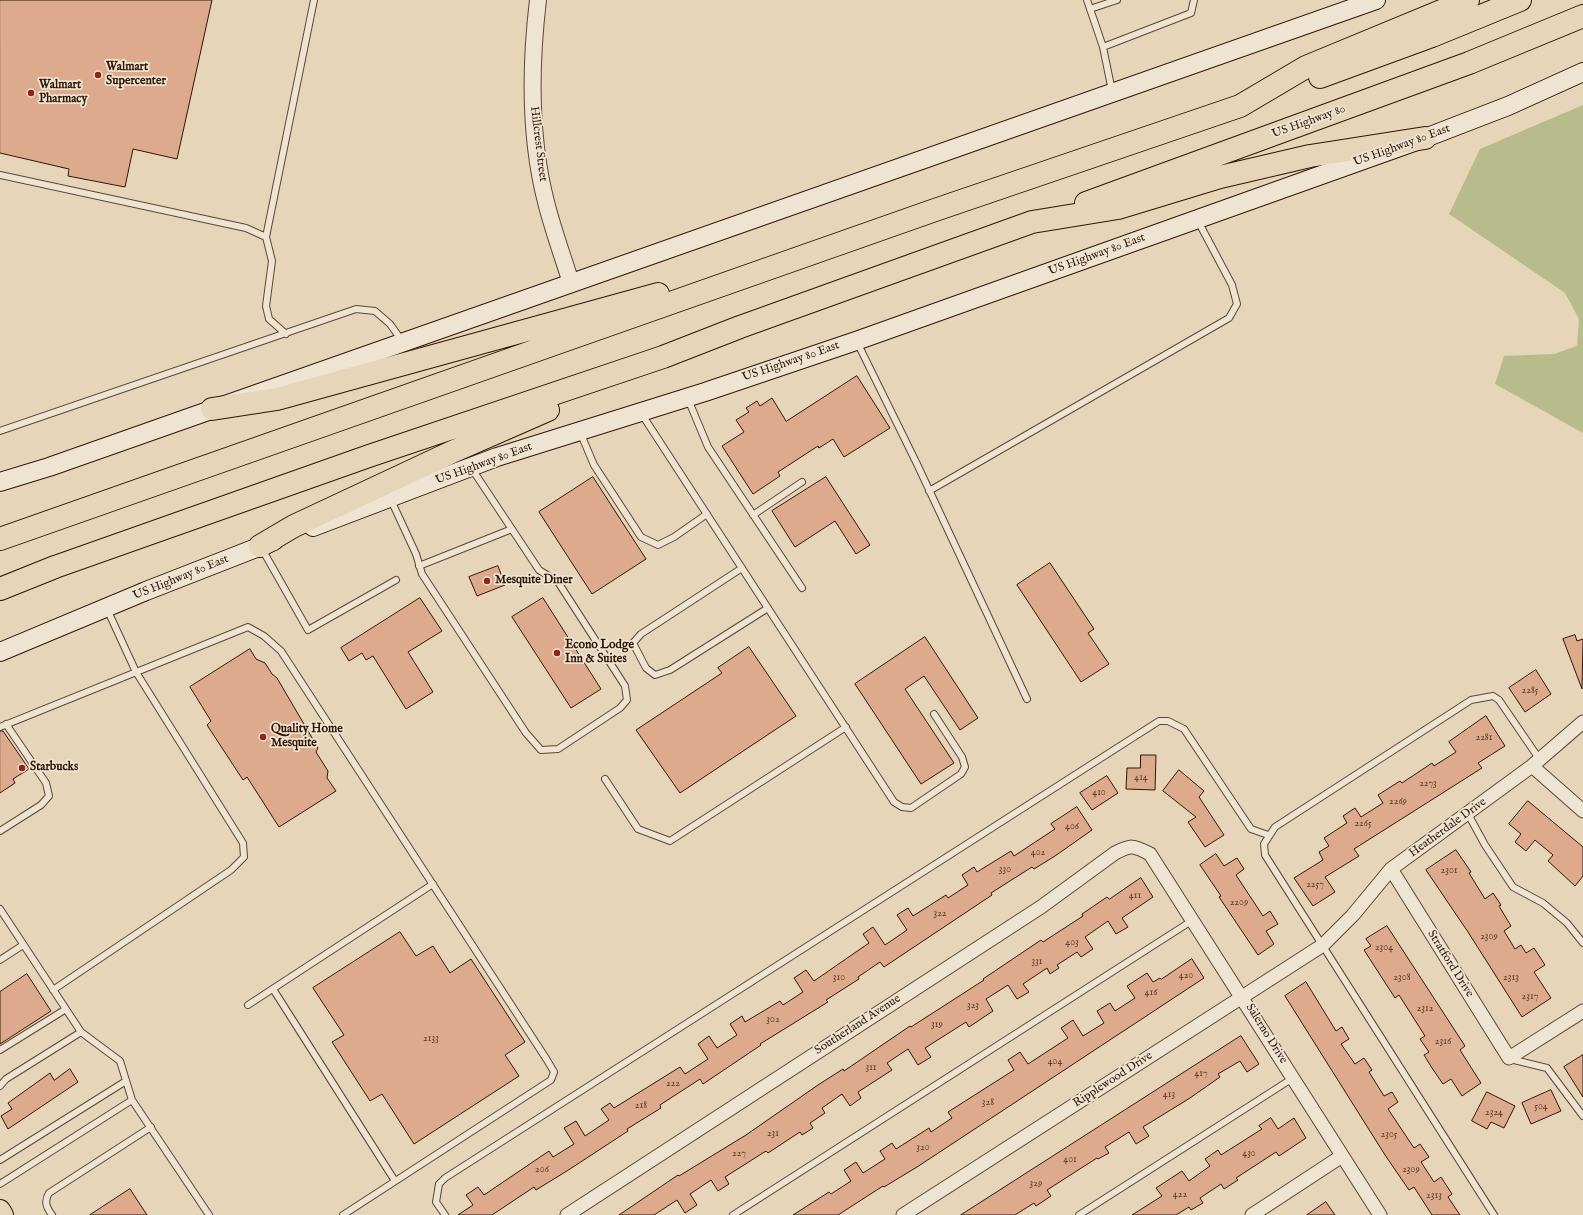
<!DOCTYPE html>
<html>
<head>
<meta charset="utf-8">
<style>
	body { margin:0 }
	canvas { display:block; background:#e6d5b9 }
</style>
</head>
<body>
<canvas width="1583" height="1215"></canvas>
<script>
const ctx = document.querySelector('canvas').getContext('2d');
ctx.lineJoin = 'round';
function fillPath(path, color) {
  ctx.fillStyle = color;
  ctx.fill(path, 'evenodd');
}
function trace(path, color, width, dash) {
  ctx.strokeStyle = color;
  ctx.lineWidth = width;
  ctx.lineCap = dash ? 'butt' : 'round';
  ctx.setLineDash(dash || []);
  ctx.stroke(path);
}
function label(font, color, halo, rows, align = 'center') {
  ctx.font = font + ' "IM FELL English",serif';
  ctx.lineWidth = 3.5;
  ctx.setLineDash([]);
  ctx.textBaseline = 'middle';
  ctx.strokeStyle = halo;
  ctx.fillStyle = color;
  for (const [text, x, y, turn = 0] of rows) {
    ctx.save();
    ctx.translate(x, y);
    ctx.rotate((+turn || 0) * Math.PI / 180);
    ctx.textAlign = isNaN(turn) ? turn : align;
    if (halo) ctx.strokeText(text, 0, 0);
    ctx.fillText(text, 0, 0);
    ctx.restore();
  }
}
const green = new Path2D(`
	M1583 105V433L1495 384 1504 356 1554 354 1577 346 1579 319 1565 293 1449 214 1480 149Z`);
const building = new Path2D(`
	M0 0H212L177 159 133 149 125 187 68 176 69 169 0 153Z
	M857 376 890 428 844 457 833 439 819 448 818 446 778 472 780 476 753 494 722 446 744 432 736 420 749 412 746 408 757 401 760 406 772 398 786 421Z
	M593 477 646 559 592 594 539 512Z
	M826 477 870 545 856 554 835 521 795 547 772 511Z
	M1050 563 1094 629 1088 633 1109 664 1081 682 1017 585Z
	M498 566 505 585 477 596 469 577Z
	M420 598 442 631 408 652 433 692 406 709 373 656 366 660 362 653 349 661 341 648Z
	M543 598 601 689 571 708 512 617Z
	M1575 635 1577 641 1583 639 1582 689 1563 639Z
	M925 637 978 718 960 730 924 676 905 689 954 763 921 784 855 684Z
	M749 647 796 716 680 793 636 730 722 673 718 668Z
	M250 649 256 659 265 663 272 674 277 678 318 748 316 752 328 771 327 778 336 791 279 827 247 777 243 780 207 725 211 721 190 687Z
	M1536 670 1551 694 1525 712 1509 688Z
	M1486 716 1505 746 1478 763 1482 768 1354 849 1359 856 1325 877 1335 892 1313 906 1294 878 1323 860 1319 852 1329 846 1324 838 1347 823 1343 816 1355 808 1361 817 1383 803 1378 795 1400 781 1402 783 1432 763 1434 766 1456 752 1449 742Z
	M0 731H3L29 769 13 779 15 783 0 793Z
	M1141 755H1156L1155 790 1126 789 1127 768H1140Z
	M1179 770 1204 791 1199 797 1224 835 1205 847 1188 822 1196 817 1163 791Z
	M1107 776 1118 793 1092 810 1080 793Z
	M1528 801 1583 847V876L1575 886 1548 861 1553 855 1535 840 1526 851 1515 842 1521 834 1509 824Z
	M1077 807 1092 830 1055 856 1034 869 1032 867 991 893 992 895 884 967 880 962 858 977 859 979 826 1000 828 1002 760 1044 761 1045 703 1084 700 1079 660 1105 661 1108 627 1129 628 1131 570 1169 536 1190 534 1187 492 1215H458L473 1205 466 1195 478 1187 484 1195 549 1151 553 1157 574 1144 564 1128 576 1121 585 1136 609 1120 601 1109 610 1103 614 1108 680 1067 685 1074 708 1059 698 1044 709 1036 717 1048 737 1035 730 1024 742 1016 745 1022 780 1001 783 1005 803 992 794 978 806 970 814 981 869 943 863 934 873 927 885 945 907 930 897 915 908 908 913 916 946 895 948 898 968 885 962 875 974 867 977 872 1011 851 1014 856 1055 829 1051 824Z
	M1456 850 1471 872 1469 873 1485 899 1493 893 1501 905 1499 906 1511 926 1504 931 1515 949 1521 945 1526 953 1534 948 1545 965 1534 972 1551 998 1522 1017 1468 932 1426 870Z
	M1216 854 1224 866 1237 858 1244 869 1236 875 1263 916 1270 911 1278 924 1266 931 1274 944 1258 955 1219 897 1221 896 1200 865Z
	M1141 878 1153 897 1122 918 1128 927 1116 934 1108 921 1085 937 1093 949 1081 957 1077 952 1057 965 1059 968 1050 974 1047 968 1023 984 1029 992 1017 999 1008 985 986 999 993 1011 969 1027 966 1022 925 1048 931 1057 918 1065 908 1049 887 1063 892 1070 858 1092 861 1098 850 1106 842 1094 822 1108 825 1113 810 1123 813 1128 802 1135 800 1132 768 1153 766 1151 725 1177 729 1184 718 1191 711 1180 690 1194 697 1205 685 1213 677 1200 654 1215H619L678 1175 679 1176 746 1135 818 1085 843 1069 844 1071 910 1026 911 1027 984 980 983 979 1041 940 1043 942 1083 916 1082 914 1107 897 1109 899Z
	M1387 926 1465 1046 1460 1050 1481 1083 1462 1096 1451 1079 1443 1084 1432 1068 1424 1055 1429 1052 1420 1039 1425 1036 1399 995 1395 998 1364 950 1371 946 1366 939Z
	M400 932 416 956 433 946 450 973 471 959 525 1042 505 1055 519 1076 414 1144 382 1094 370 1101 332 1042 344 1035 313 988Z
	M1192 959 1204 978 917 1167 884 1187 883 1186 838 1215H793L829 1192 831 1194 851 1181 844 1170 856 1162 863 1173 885 1159 880 1151 892 1143 896 1149 929 1128 931 1132 952 1118 948 1112 1014 1070 1008 1060 1020 1052 1028 1064 1068 1038 1061 1028 1073 1020 1083 1036 1104 1023 1097 1011 1110 1003 1115 1011 1135 998 1127 986 1147 973 1153 982 1160 978 1161 979Z
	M27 974 51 1011 0 1044V992Z
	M1306 982 1336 1031 1342 1027 1349 1039 1341 1044 1355 1064 1364 1058 1372 1070 1369 1072 1384 1096 1392 1092 1398 1102 1388 1109 1414 1148 1420 1144 1429 1157 1421 1162 1434 1182 1441 1177 1452 1194 1448 1197 1460 1215H1432L1414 1187 1409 1190 1385 1155 1285 996Z
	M1241 1036 1259 1064 1247 1072 1240 1061 1218 1074 1220 1077 1190 1098 1143 1127 1149 1136 1136 1144 1129 1132 1105 1147 1109 1153 1098 1159 1097 1158 1047 1190 1051 1196 1036 1206 1034 1203 1015 1215H961Z
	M1583 1055V1097L1564 1067Z
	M70 1069 78 1082 8 1129 1 1116 12 1109 8 1103 50 1073 54 1080Z
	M1551 1090 1561 1111 1531 1124 1522 1103Z
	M1487 1092 1515 1106 1504 1128 1491 1122 1487 1129 1472 1121Z
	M1271 1118 1278 1129 1294 1118 1306 1138 1279 1156 1276 1152 1236 1178 1238 1180 1224 1189 1221 1184 1200 1198 1203 1203 1191 1210 1189 1207 1176 1215H1132L1162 1196 1156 1188 1182 1171 1189 1181 1210 1166 1205 1159 1218 1150 1221 1155 1262 1129 1259 1126Z
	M130 1189 147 1215H90Z
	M1326 1202 1335 1215H1307Z`);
const service = new Path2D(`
	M1087 0 1103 47
	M1090 9 1117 0
	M1112 91 1103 47 1191 13 1194 0
	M0 175 246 228 266 237 272 261 266 306 269 319 286 334
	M266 237 314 0
	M857 342 917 464 1027 699
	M688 399 708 447 802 588
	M641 413 894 802 902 807 911 808 961 774 965 767 962 757 934 714
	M0 431 356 309 375 311 390 324 402 341
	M580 432 594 465 641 537 658 545 674 537 707 514
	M929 491 1229 318 1237 304 1232 285 1198 221
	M391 500 416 554 422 574 526 733 541 750 558 749 620 708 627 700 625 686 558 582 539 570 472 469
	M753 515 802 482
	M262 549 308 630 396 580
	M419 566 512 529
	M742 568 641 634 633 643 646 668 655 675 670 670 768 608
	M0 727 248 627 264 636 281 651 547 1060 554 1072 551 1080 343 1215
	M605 779 638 829 670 841 846 727
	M1468 814 1485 845 1513 887 1543 903 1567 923 1583 943
	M0 831 41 805 49 796 46 783 6 724
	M0 909 81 1032 120 1061 132 1100 209 1215
	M0 960 23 945
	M273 989 395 1181
	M53 990 231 870 244 857 243 843 136 672 107 609
	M248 1005 433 884
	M0 1050 66 1009
	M1510 1059 1547 1068 1583 1116
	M0 1086 6 1079 81 1032
	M0 1160 126 1081
	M0 1184 132 1100
	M52 1215C46 1207 44 1201 49 1193L151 1127
	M445 1215 436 1202 439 1184 445 1178 1159 721H1168L1184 729 1251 829 1268 835
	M733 1215 1193 920
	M1079 1215 1293 1078
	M1494 1215 1265 855 1264 844 1275 827 1471 700 1493 696 1499 700 1540 760`);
const minor = new Path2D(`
	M1532 766 1583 811
	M1391 869 1509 1058 1583 1011
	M567 1215 1041 907 1115 853C1131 845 1133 845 1150 854L1380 1215
	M903 1215 1323 945 1353 915 1391 869 1532 766 1583 722
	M1252 1215 1342 1156`);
const tertiary = new Path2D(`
	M538 0C530 67 529 136 546 202 553 230 563 257 571 283`);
const secondary = new Path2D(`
	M0 482 49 467 1376 0
	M313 527 497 457 705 392 856 341 1425 138 1508 106 1583 72
	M0 652 146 591 274 541`);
const primary = new Path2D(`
	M0 1210 3 1215`);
const motorway = new Path2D(`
	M1320 77 1432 36 1520 0
	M1086 203 1469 63 1583 16
	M212 409 277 399 658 294
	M0 539 935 210 1240 106 1306 67 1468 0
	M260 546 294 526 452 452 548 410
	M0 589 55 567 369 456 663 357 740 327 1032 222 1118 208 1220 177 1310 156 1425 138`);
const markers = [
	[98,75,4,"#8f2418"],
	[31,93,4,"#8f2418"],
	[487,581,4,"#8f2418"],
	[557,653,4,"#8f2418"],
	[263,737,4,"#8f2418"],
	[22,768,4,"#8f2418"]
];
const numberNames = [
	["2285",1530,691],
	["2281",1484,738],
	["414",1141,778],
	["2273",1428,784],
	["410",1099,793],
	["2269",1398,802],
	["2265",1363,824],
	["406",1072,827],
	["402",1038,853],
	["330",1005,870],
	["2301",1449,871],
	["2257",1315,885],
	["411",1135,896],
	["2209",1239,903],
	["322",940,914],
	["2309",1489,937],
	["403",1072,943],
	["2304",1384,948],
	["331",1037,962],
	["420",1186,976],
	["310",839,978],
	["2308",1402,978],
	["2313",1511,978],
	["416",1151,993],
	["2317",1530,997],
	["323",973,1006],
	["2312",1425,1009],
	["302",773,1020],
	["319",937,1025],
	["2133",431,1039],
	["2316",1443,1042],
	["404",1055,1062],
	["311",871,1068],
	["417",1201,1074],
	["222",673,1084],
	["413",1169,1095],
	["328",988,1103],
	["218",641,1106],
	["504",1541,1107],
	["2324",1494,1113],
	["231",773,1134],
	["2305",1389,1135],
	["320",923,1148],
	["227",739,1154],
	["430",1249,1154],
	["401",1070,1160],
	["206",542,1170],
	["2309",1411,1170],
	["329",1036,1184],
	["422",1180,1195],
	["2313",1434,1196]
];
const poiNames = [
	["Walmart",106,68],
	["Supercenter",106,82],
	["Walmart",39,86],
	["Pharmacy",39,100],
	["Mesquite Diner",495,581],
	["Econo Lodge",565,646],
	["Inn & Suites",565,660],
	["Quality Home",271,730],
	["Mesquite",271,744],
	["Starbucks",30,768]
];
const streetNames = [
	["US Highway 80",1309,122,-20],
	["Hillcrest Street",538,144,83],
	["US Highway 80 East",1402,146,-20],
	["US Highway 80 East",1097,255,-20],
	["US Highway 80 East",791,362,-19],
	["US Highway 80 East",484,464,-20],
	["US Highway 80 East",181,578,-22],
	["Heatherdale Drive",1448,828,-36],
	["Stratford Drive",1450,964,58],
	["Southerland Avenue",858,1025,-33],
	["Salerno Drive",1266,1034,58],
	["Ripplewood Drive",1113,1080,-33]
];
fillPath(green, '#b8bc8d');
fillPath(building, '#deaa8e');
trace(building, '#311605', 1);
trace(service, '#5e4632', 8);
trace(minor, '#5e4632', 15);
trace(tertiary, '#5e4632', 18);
trace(secondary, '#311605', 20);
trace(primary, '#311605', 22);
trace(motorway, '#311605', 24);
trace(service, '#efe4d2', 6);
trace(minor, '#efe4d2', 13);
trace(tertiary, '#efe4d2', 16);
trace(secondary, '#efe4d2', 18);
trace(primary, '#e6d5b9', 20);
trace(motorway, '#e6d5b9', 22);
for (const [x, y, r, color] of markers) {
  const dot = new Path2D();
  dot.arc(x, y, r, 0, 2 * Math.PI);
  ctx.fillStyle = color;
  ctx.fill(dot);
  trace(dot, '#efe4d2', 1.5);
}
label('10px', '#5c3b27', null, numberNames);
label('bold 12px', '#311605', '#efe4d2', poiNames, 'left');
label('12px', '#311605', '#efe4d2', streetNames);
</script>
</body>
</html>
